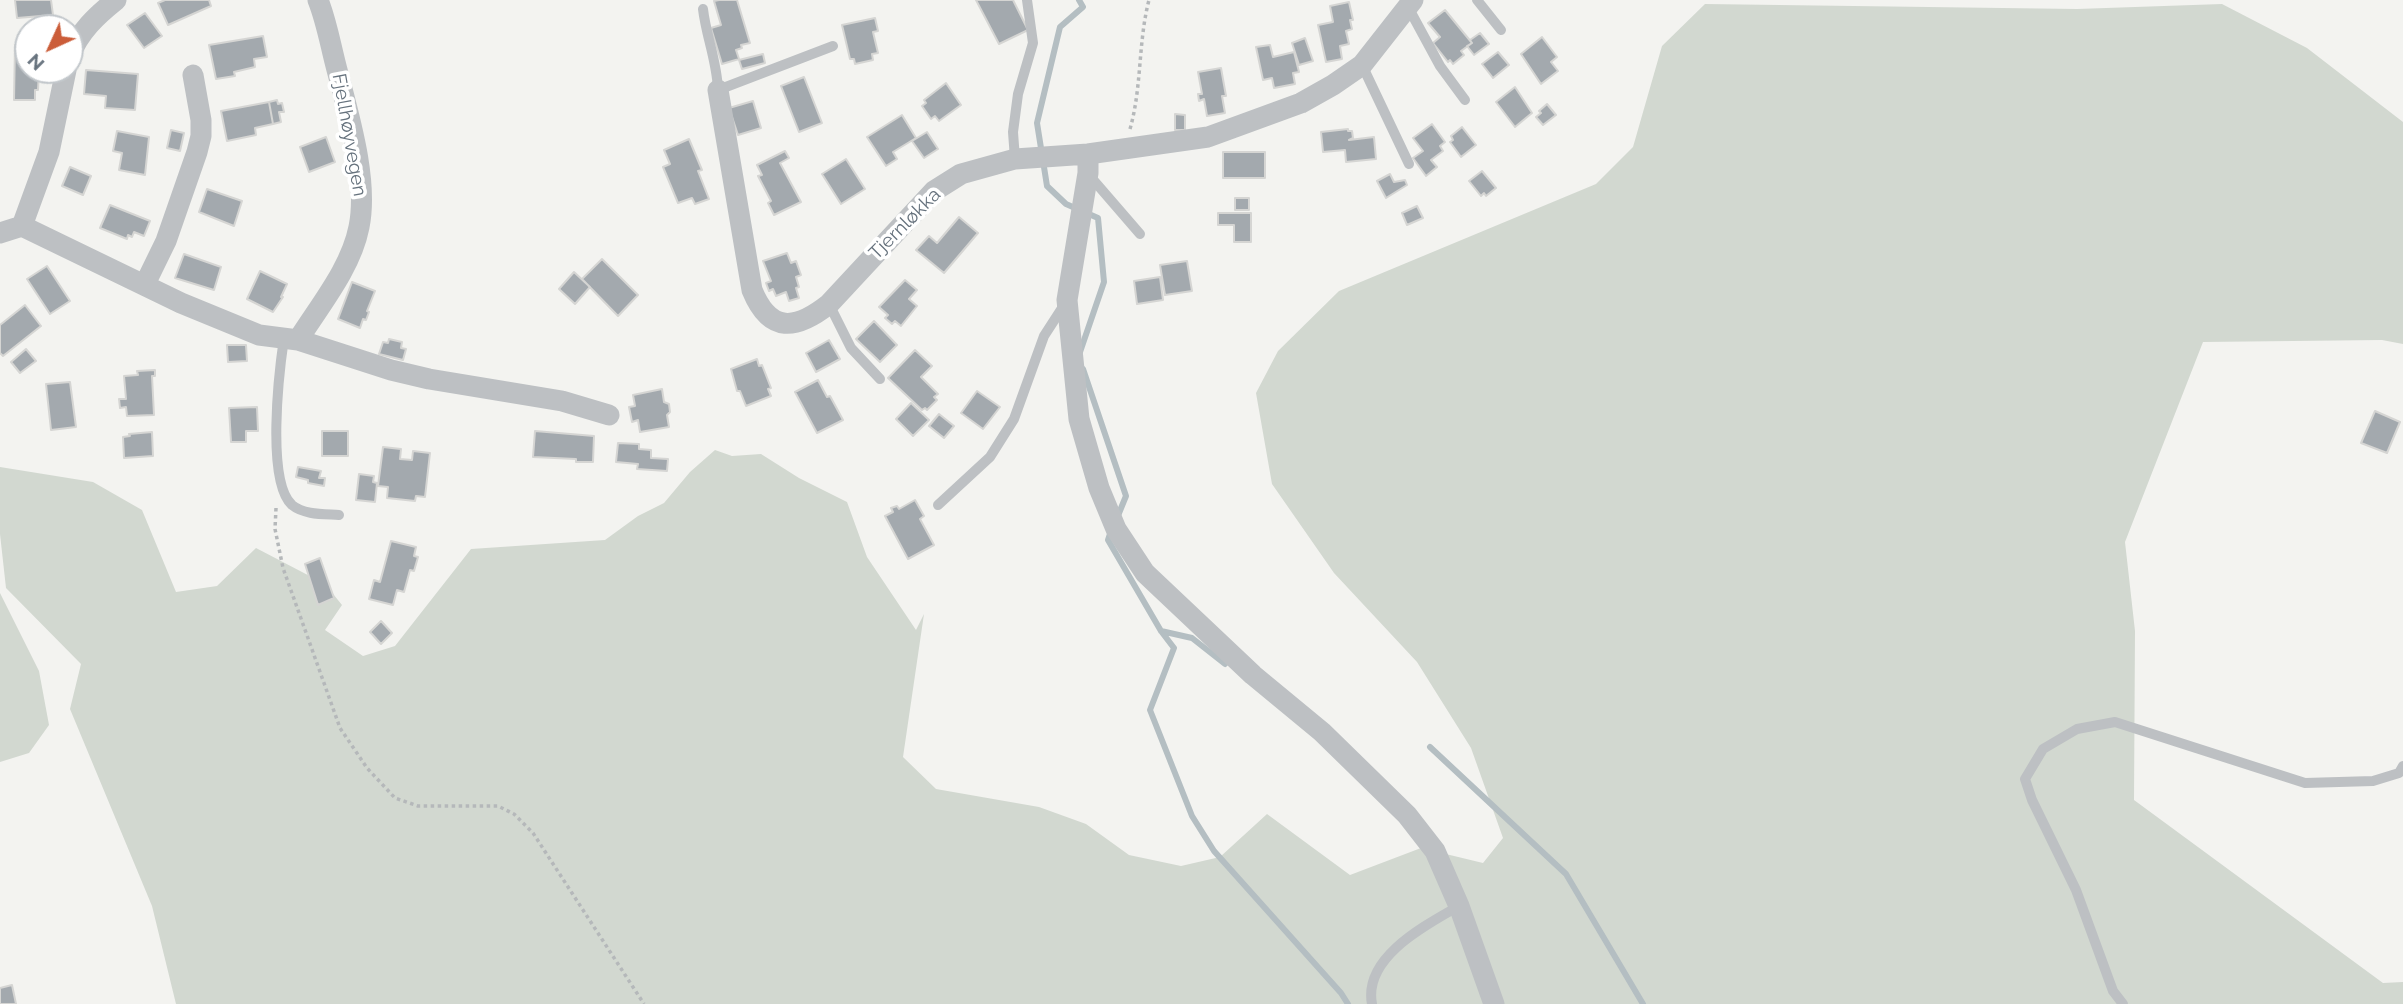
<!DOCTYPE html>
<html>
<head>
<meta charset="utf-8">
<style>
	body { margin:0 }
	#map { position:relative; width:2403px; height:1004px; overflow:hidden; background:#f3f3f0; font-family:Raleway,sans-serif }
	canvas { display:block }
	.north { position:absolute; left:14px; top:14px; width:70px; height:70px; box-sizing:border-box; background:#fff; border:2px solid #c2c7cb; border-radius:50%; rotate:225deg; font-size:19px; font-weight:700; line-height:28px; text-align:center; color:#66727d }
	.north::after { content:''; display:block; margin:auto; width:24px; height:32px; background:#cb5d39; clip-path:polygon(50% 0,100% 100%,50% 72%,0 100%) }
</style>
</head>
<body>
<div id="map">
<canvas width="2403" height="1004"></canvas>
<div class="north">N</div>
</div>
<script>
const ctx = document.querySelector('canvas').getContext('2d');
ctx.lineJoin = 'round';
function fillPath(path, color) {
  ctx.fillStyle = color;
  ctx.fill(path, 'evenodd');
}
function trace(path, color, width, dash) {
  ctx.strokeStyle = color;
  ctx.lineWidth = width;
  ctx.lineCap = dash ? 'butt' : 'round';
  ctx.setLineDash(dash || []);
  ctx.stroke(path);
}
function label(font, color, halo, rows, align = 'center') {
  ctx.font = font + ' Raleway,sans-serif';
  ctx.lineWidth = 7;
  ctx.setLineDash([]);
  ctx.textBaseline = 'middle';
  ctx.strokeStyle = halo;
  ctx.fillStyle = color;
  for (const [text, x, y, turn = 0] of rows) {
    ctx.save();
    ctx.translate(x, y);
    ctx.rotate((+turn || 0) * Math.PI / 180);
    ctx.textAlign = isNaN(turn) ? turn : align;
    if (halo) ctx.strokeText(text, 0, 0);
    ctx.fillText(text, 0, 0);
    ctx.restore();
  }
}
const green = new Path2D(`
	M1705 4 2077 9 2222 4 2307 48 2403 122V344L2382 340 2203 342 2125 542 2135 631 2134 800 2383 983 2403 982V1004H176L152 906 70 709 81 664 6 588 0 534V467L93 482 142 510 176 592 217 586 256 548 325 584 342 605 325 630 363 656 395 646 471 549 605 540 638 516 664 503 690 472 715 450 732 456 761 454 799 478 847 502 867 557 916 630 924 614 903 757 936 789 1039 807 1086 824 1129 855 1181 866 1220 857 1267 814 1350 875 1421 848 1483 863 1503 838 1471 748 1417 662 1334 573 1272 484 1256 393 1278 351 1339 291 1596 184 1633 147 1662 46Z
	M0 593 39 671 49 725 29 753 0 762Z`);
const stream = new Path2D(`
	M1079 0 1083 7 1060 27 1037 123 1047 186 1066 204 1098 218 1104 282 1080 352
	M1083 369 1126 496 1117 518
	M1111 531 1108 540 1161 631 1174 648 1150 710 1192 816 1214 851 1341 993 1348 1004
	M1161 631 1192 638 1225 664
	M1430 747 1566 874 1643 1004`);
const building = new Path2D(`
	M15 0H51L53 15 17 18Z
	M165 0H209L211 6 168 25 158 3Z
	M719 0H737L750 43 741 45 742 48 736 50 739 59 722 64 711 28 721 25 714 1Z
	M976 0H1013L1028 30 999 44Z
	M1349 2 1353 20H1350L1352 29 1346 31 1349 44 1340 46 1342 59 1326 62 1318 25 1333 22 1330 6Z
	M1445 10 1472 43 1461 51 1464 55 1453 64 1450 60 1448 62 1433 43 1440 37 1428 23Z
	M145 13 162 36 144 48 127 25Z
	M875 18 878 31 873 32 878 53 872 54 873 60 855 64 854 59H850L842 25Z
	M1480 33 1489 44 1474 55 1467 46 1472 43 1470 40Z
	M263 36 267 57 254 59 255 67 234 72 235 76 216 79 209 45Z
	M1542 37 1557 57 1551 62 1558 71 1541 84 1521 54Z
	M1305 38 1313 61 1299 65 1292 43Z
	M15 45 28 46V70H39L38 90H35V100H14Z
	M1270 45 1273 57 1294 52 1299 72 1293 73 1295 84 1274 88 1272 78 1263 80 1256 47Z
	M1498 52 1509 65 1493 78 1482 64Z
	M763 54 765 63 742 69 739 60Z
	M1221 68 1226 96H1222L1225 113 1207 116 1204 99 1199 101 1198 94H1202L1198 72Z
	M86 70 138 74 135 110 105 108 106 96 84 94Z
	M804 77 822 123 799 132 781 86Z
	M946 83 961 105 939 121 935 116 931 119 922 106 926 103 924 100Z
	M1515 87 1532 113 1515 127 1496 102Z
	M277 100 278 104 282 103 284 112H279L281 122 273 124 269 102Z
	M753 101 761 128 738 135 729 108Z
	M269 102 273 124 255 128 256 135 227 141 221 111Z
	M1547 104 1556 115 1543 125 1536 117 1541 113 1539 111Z
	M1175 114 1185 115V130H1175Z
	M902 115 916 138 893 152 897 159 886 166 867 137Z
	M1432 124 1445 142 1440 146 1443 151 1431 160 1437 167 1426 176 1413 158 1423 151 1413 138Z
	M1462 127 1476 145 1461 157 1450 142 1453 140 1451 136Z
	M1348 129V131H1352L1353 138 1349 140 1374 137 1376 159 1346 162 1345 150 1323 152 1321 132Z
	M171 130 184 133 180 151 167 148Z
	M117 131 149 137 145 175 119 170 122 153 113 151Z
	M927 132 938 149 924 158 912 141Z
	M326 137 335 162 309 172 300 147Z
	M689 139 702 170 698 171 709 199 695 204 692 198 678 203 663 167 670 164 664 150Z
	M785 151 789 158 780 163 801 202 774 215 768 203 771 201 758 176 762 175 757 165Z
	M1223 152H1265V178H1223Z
	M846 159 865 189 841 204 822 174Z
	M70 167 91 176 83 195 62 186Z
	M1482 171 1496 188 1486 196 1484 193 1481 196 1469 181Z
	M1390 174 1394 182 1405 180 1407 185 1386 198 1377 181Z
	M207 189 242 201 234 226 199 212Z
	M1235 198H1249V210H1235Z
	M110 205 150 221 144 236 134 232 132 237 128 235 127 239 100 228Z
	M1417 206 1423 218 1407 225 1402 213Z
	M1218 213H1251V242H1234V225H1218Z
	M959 217 978 233 944 273 916 250 929 236 937 243Z
	M787 253 791 263 796 261 801 275 796 277 799 287 796 288 799 298 789 301 786 292 776 296 773 289 769 291 766 283 771 281 763 261Z
	M184 254 221 267 214 290 175 278Z
	M602 259 638 295 618 316 582 279Z
	M1187 261 1192 291 1165 295 1160 265Z
	M47 266 70 301 50 314 27 279Z
	M260 271 287 284 281 297H283L273 312 247 299Z
	M574 272 590 287 575 304 559 289Z
	M1160 277 1163 300 1137 304 1134 281Z
	M905 280 917 290 909 299 917 306 901 326 895 321 892 324 885 318 888 315 879 307Z
	M352 282 375 291 367 311 369 312 366 320 363 319 360 328 338 319Z
	M25 305 41 326 3 356 0 353V325Z
	M874 321 897 345 880 362 856 339Z
	M389 339 402 342 401 348 406 349 403 360 379 354 383 342 388 343Z
	M829 340 840 359 816 372 806 353Z
	M227 345H246L247 361 228 362Z
	M26 349 36 361 20 373 11 362Z
	M915 350 932 366 921 377 938 394 934 397 937 400 927 410 925 408 922 410 888 378Z
	M757 359 759 366 762 365 771 388 768 389 771 396 746 406 740 391H737L731 369Z
	M155 370V376H152L154 415 127 416 126 407 120 408 119 399H126L124 376 138 375 137 371Z
	M818 380 827 397 830 396 843 420 817 433 795 392Z
	M70 382 76 427 51 430 46 384Z
	M662 389 664 402 669 404 670 412 667 415 669 427 640 432 638 420 632 422 629 407 635 406 633 395Z
	M977 391 1000 407 983 429 961 413Z
	M911 403 929 420 913 436 896 419Z
	M257 407 258 431H246V442H231L229 408Z
	M2375 411 2400 422 2387 453 2361 443Z
	M939 414 954 426 944 438 929 426Z
	M322 431H348V456H322Z
	M535 431 594 436 593 462H576V459L533 457Z
	M152 432 153 456 124 458 123 437 130 436 129 434Z
	M618 443 639 444V449L651 450V458L668 459 667 471 637 469 638 464 616 462Z
	M383 447 401 449 400 459 412 460 413 451 430 453 425 497 416 496 415 501 387 498 388 487 378 486Z
	M298 467 321 471 319 478H325L324 486 308 483V480L296 477Z
	M359 474 374 476 373 482 377 483 375 502 356 500Z
	M915 500 924 516 920 519 934 545 908 559 885 516 893 512 891 508 897 506 899 509Z
	M391 541 416 547 414 556 418 557 414 571 410 570 404 592 397 590 393 605 369 599 374 580 380 582Z
	M320 558 334 598 318 605 305 564Z
	M381 621 392 633 381 644 370 632Z
	M12 985 16 1004H0V988Z`);
const path = new Path2D(`
	M1130 129C1142 87 1138 42 1149 0
	M276 508 275 529 283 568 340 728 367 768 395 798 418 806H498L514 814 533 833 644 1004`);
const lane = new Path2D(`
	M1477 0 1501 30
	M1408 7 1440 66 1465 100
	M703 9C706 36 717 61 718 90L833 46
	M1362 65 1409 164
	M1015 159 1013 132 1018 94 1033 43 1027 0
	M1089 175 1140 234
	M829 304 851 348 880 379
	M284 338C279 372 266 481 292 505 304 515 324 514 339 515
	M938 505 990 457 1014 419 1044 336 1066 302
	M1372 1004C1363 957 1426 925 1459 906
	M2123 1004 2113 991 2076 890 2032 800 2025 779 2043 749 2077 729 2115 722 2305 783 2373 781 2399 773 2403 766`);
const street = new Path2D(`
	M70 55C80 31 96 16 116 0
	M718 90 752 290C770 334 796 330 829 304L934 191 961 174 1015 159 1088 154 1208 137 1301 103 1333 85 1362 65 1413 0
	M1088 154V173L1067 300 1079 419 1099 488 1116 529 1145 573 1253 675 1322 732 1407 815 1435 851 1459 906 1494 1004
	M22 226 181 303 259 335 298 340 391 370 429 379 562 401 609 415
	M0 233 22 226 49 152 66 70
	M145 284 166 241 197 152 201 136V120L193 75
	M298 340C320 305 351 268 359 227 369 178 347 110 335 62 330 42 326 20 318 0`);
const streetNames = [
	["Fjellhøyvegen",349,135,80],
	["Tjernløkka",905,224,-45]
];
fillPath(green, '#d2d8d0');
trace(stream, '#b4bec2', 6);
fillPath(building, '#a3a9ae');
trace(building, '#d5d5d3', 2);
trace(path, '#b5b8ba', 3.5, [3.5, 3.5]);
trace(lane, '#bdc0c3', 10);
trace(street, '#bdc0c3', 21);
label('19px', '#66727d', '#fff', streetNames);
</script>
</body>
</html>
